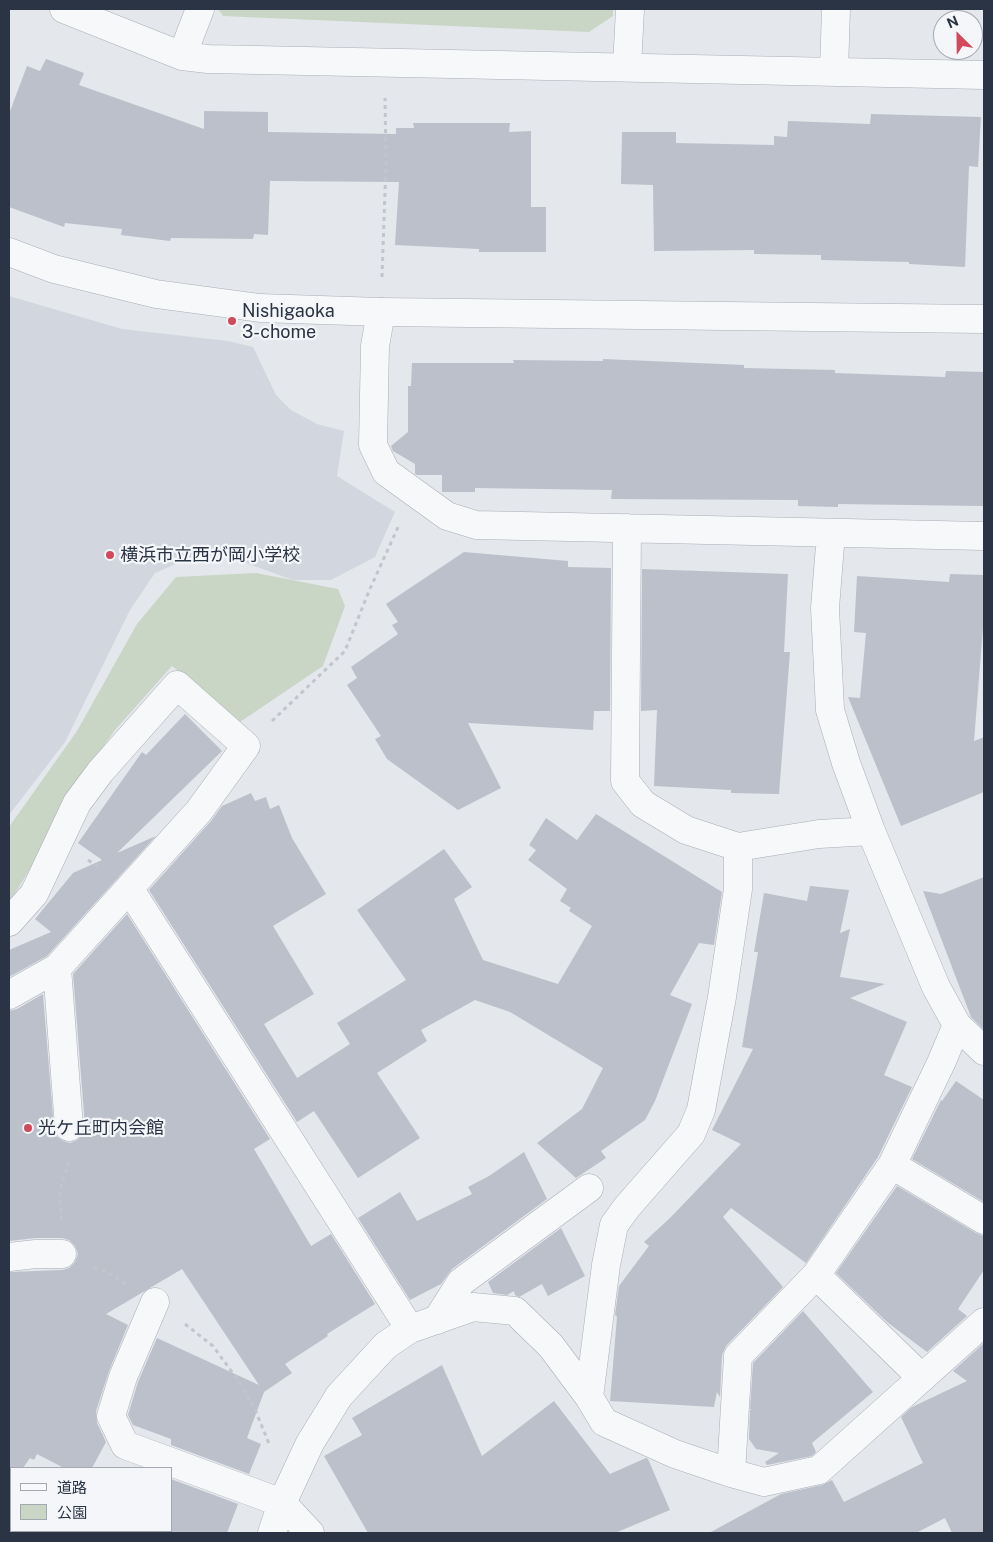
<!DOCTYPE html>
<html>
<head>
<meta charset="utf-8">
<style>
	body { margin:0 }
	#map { position:relative; width:993px; height:1542px; overflow:hidden; background:#e4e7ec; font-family:"Public Sans","Noto Sans JP",sans-serif }
	canvas { display:block }
	.frame { position:absolute; inset:0; border:10px solid #2b3445; pointer-events:none }
	.legend { position:absolute; left:10px; top:1467px; width:162px; height:65px; box-sizing:border-box; background:#f4f6f9; border:1px solid #a4a8b1; margin:0; padding:6px 9px; list-style:none; font-size:15px; color:#2b3445 }
	.legend li { display:flex; align-items:center; gap:10px; height:25px }
	.legend b { width:25px; border:1px solid #a4a8b1 }
	.north { position:absolute; left:933px; top:10px; width:50px; height:50px; box-sizing:border-box; background:#f4f6f9; border:1px solid #a4a8b1; border-radius:50%; rotate:337deg; font-size:14px; font-weight:700; line-height:20px; text-align:center; color:#2b3445 }
	.north::after { content:''; display:block; margin:auto; width:18px; height:22px; background:#d1495b; clip-path:polygon(50% 0,100% 100%,50% 72%,0 100%) }
</style>
</head>
<body>
<div id="map">
<canvas width="993" height="1542"></canvas>
<div class="frame"></div>
<ul class="legend">
<li><b style="height:6px;background:#f7f8fa"></b>道路</li>
<li><b style="height:14px;background:#c9d6c5"></b>公園</li>
</ul>
<div class="north">N</div>
</div>
<script>
const ctx = document.querySelector('canvas').getContext('2d');
ctx.lineJoin = 'round';
function fillPath(path, color) {
  ctx.fillStyle = color;
  ctx.fill(path, 'evenodd');
}
function trace(path, color, width, dash) {
  ctx.strokeStyle = color;
  ctx.lineWidth = width;
  ctx.lineCap = dash ? 'butt' : 'round';
  ctx.setLineDash(dash || []);
  ctx.stroke(path);
}
function label(font, color, halo, rows, align = 'center') {
  ctx.font = font + ' "Public Sans","Noto Sans JP",sans-serif';
  ctx.lineWidth = 4.5;
  ctx.setLineDash([]);
  ctx.textBaseline = 'middle';
  ctx.strokeStyle = halo;
  ctx.fillStyle = color;
  for (const [text, x, y, turn = 0] of rows) {
    ctx.save();
    ctx.translate(x, y);
    ctx.rotate((+turn || 0) * Math.PI / 180);
    ctx.textAlign = isNaN(turn) ? turn : align;
    if (halo) ctx.strokeText(text, 0, 0);
    ctx.fillText(text, 0, 0);
    ctx.restore();
  }
}
const built = new Path2D(`
	M9 296 122 329 228 341 253 347 276 395 291 410 317 424 344 431 337 476 395 512 375 557 331 580H293L221 554 189 558 155 573 130 610 65 742 9 815Z`);
const green = new Path2D(`
	M218 9H613V16L589 32 223 16Z
	M256 573 338 589 345 606 323 666 240 722 172 666 115 730 64 803 30 869 9 903V827L77 731 137 624 176 577Z`);
const building = new Path2D(`
	M46 59 84 73 79 85 204 129V111L268 112V132L396 134V128H414L413 123H510L509 132 531 131V207H546V252H479V249L395 245 399 182 270 181 268 235 254 234 253 239 171 238 170 241 121 235 122 229 65 223 64 227 9 207V114L27 66 40 71Z
	M871 114 981 117 978 167 969 166 965 267 909 264V262L821 260V255L754 254V250L654 251 653 185 621 184 622 132H676V143L774 145V136L787 137 788 121 870 124Z
	M603 359 744 365V368L835 370V373L945 377 946 371 984 372V506L838 504V507L798 506V500L611 499 612 490 475 488V492H442V475H417L415 474V464L393 451 391 446 408 432V386H411L412 363H514L513 360 603 361Z
	M464 552 568 561V567L611 568 610 711H594L593 730 468 723 501 788 458 810 387 759 375 739 381 736 347 685 357 678 351 667 398 634 392 625 398 622 386 604Z
	M642 569 788 574 784 652H790L779 794 731 793V790L654 786 657 710 641 711Z
	M950 574 984 575V615L974 741 984 737V792L901 826 848 697 860 698 866 633 854 632 857 576 949 582Z
	M185 714 222 751 117 853 156 836 47 956 9 977V950L51 932 35 919 73 873 102 860 78 843 142 752 146 755Z
	M251 793 255 801 266 797 270 809 279 805 292 838 326 894 273 926 314 994 264 1024 297 1078 350 1044 337 1023 406 980 357 910 444 849 472 887 454 899 483 960 558 984 592 926 569 911 571 908 560 901 567 889 528 860 536 850 529 845 546 818 577 840 596 814 722 892 714 945 699 943 670 995 692 1004 655 1101 645 1120 601 1151 606 1158 576 1178 537 1143 582 1109 603 1068 510 1012 475 1000 421 1030 427 1041 377 1073 420 1138 358 1178 314 1111 297 1122 149 890 211 821 222 806Z
	M984 877V1030L971 1017 923 891 941 894Z
	M810 886 849 890 840 933 850 929 840 977 885 984 850 998 907 1022 884 1075 912 1087 878 1157 806 1263 731 1208 723 1217 783 1287 726 1346 722 1355 720 1397 717 1392 714 1407 610 1401 617 1317 615 1315 619 1286 649 1246 644 1242 670 1218 741 1144 712 1130 753 1049 742 1047 758 952H754L764 893 807 901Z
	M127 914 270 1139 254 1149 311 1246 331 1234 375 1304 327 1334 328 1336 285 1364 292 1373 264 1392 247 1438 261 1444 249 1474 171 1445V1439L133 1425 128 1415 138 1382 157 1338 259 1385 182 1269 106 1314 128 1325 109 1371 96 1411 97 1423 106 1442 92 1468H64L37 1454 34 1460 30 1458 23 1468H11V1486L9 1490V1272L62 1270 69 1268 75 1262 78 1254 75 1246 69 1240 62 1238H36L9 1241V1011L17 1009 43 994 54 1129 56 1136 63 1141 70 1143 77 1140 83 1134 85 1126 73 974Z
	M956 1081 984 1100V1202L912 1159 941 1100 942 1101Z
	M524 1152 547 1199 452 1269 441 1284 410 1300 358 1218 400 1192 417 1221 472 1194 468 1187 489 1176Z
	M897 1186 976 1233 984 1236V1270L958 1309 967 1316 927 1352 887 1322 836 1273Z
	M561 1228 585 1276 548 1296 542 1284 519 1297 515 1295 514 1291 507 1295 493 1293 488 1282Z
	M803 1311 873 1392 812 1443 816 1452 812 1456 767 1465 765 1462 779 1453 756 1449 749 1439 750 1410H752L750 1409 753 1363Z
	M984 1343V1533H952L945 1518 916 1533H709L781 1494 822 1485 832 1480 844 1502 923 1463 901 1417 912 1407 967 1381 953 1371Z
	M442 1365 482 1456 554 1401 610 1474 646 1458 648 1459 670 1510 615 1533H368L324 1456 362 1435 352 1418Z
	M171 1479 238 1504 227 1533H171Z`);
const path = new Path2D(`
	M382 277 386 164 385 98
	M272 721 345 651 369 591 399 525
	M88 860 100 868
	M61 1220 60 1189 69 1162
	M94 1267 105 1271 126 1284
	M185 1324 213 1346 237 1379 254 1407 270 1446`);
const minor = new Path2D(`
	M64 9 182 56 208 59 984 75
	M182 56 200 9
	M627 67 630 9
	M834 71 836 9
	M381 312 375 346 373 445 386 472 447 516 476 525 984 536
	M627 528 625 781 643 804 686 830 738 847 819 834 871 831
	M831 533 825 608 830 710 846 763 871 831 936 987 957 1025 984 1051
	M129 888 410 1329
	M9 922 34 894 77 803 100 772 177 685 246 746 199 811 57 968 9 995
	M57 968 69 1127
	M892 1165 984 1220
	M9 1257 36 1254H62
	M816 1275 922 1378
	M155 1302 123 1377 111 1416 125 1445 282 1503 310 1533
	M437 1320 461 1282 589 1188
	M589 1397 606 1265 614 1225 627 1207 691 1134 701 1110 722 997 738 889V847
	M731 1473 738 1356 816 1275 892 1165 941 1063 957 1025
	M272 1533 282 1503 310 1443 339 1396 386 1345 410 1329 473 1307 515 1311 551 1346 589 1397 604 1422 675 1454 731 1473 764 1482 819 1470 984 1322`);
const tertiary = new Path2D(`
	M9 252 54 269 156 294 260 308 381 312 984 319`);
const markers = [
	[232,321,5,"#d1495b"],
	[110,555,5,"#d1495b"],
	[28,1128,5,"#d1495b"]
];
const poiNames = [
	["Nishigaoka",242,311],
	["3-chome",242,332],
	["横浜市立西が岡小学校",120,555],
	["光ケ丘町内会館",38,1128]
];
fillPath(built, '#d2d6de');
fillPath(green, '#c9d6c5');
fillPath(building, '#bbc0ca');
trace(minor, '#a9aeb7', 29);
trace(tertiary, '#a9aeb7', 29);
trace(path, '#c2c5cb', 3, [4, 4]);
trace(minor, '#f7f8fa', 28);
trace(tertiary, '#f7f8fa', 28);
for (const [x, y, r, color] of markers) {
  const dot = new Path2D();
  dot.arc(x, y, r, 0, 2 * Math.PI);
  ctx.fillStyle = color;
  ctx.fill(dot);
  trace(dot, '#f4f6f9', 2);
}
label('18px', '#2b3445', '#f4f6f9', poiNames, 'left');
</script>
</body>
</html>
